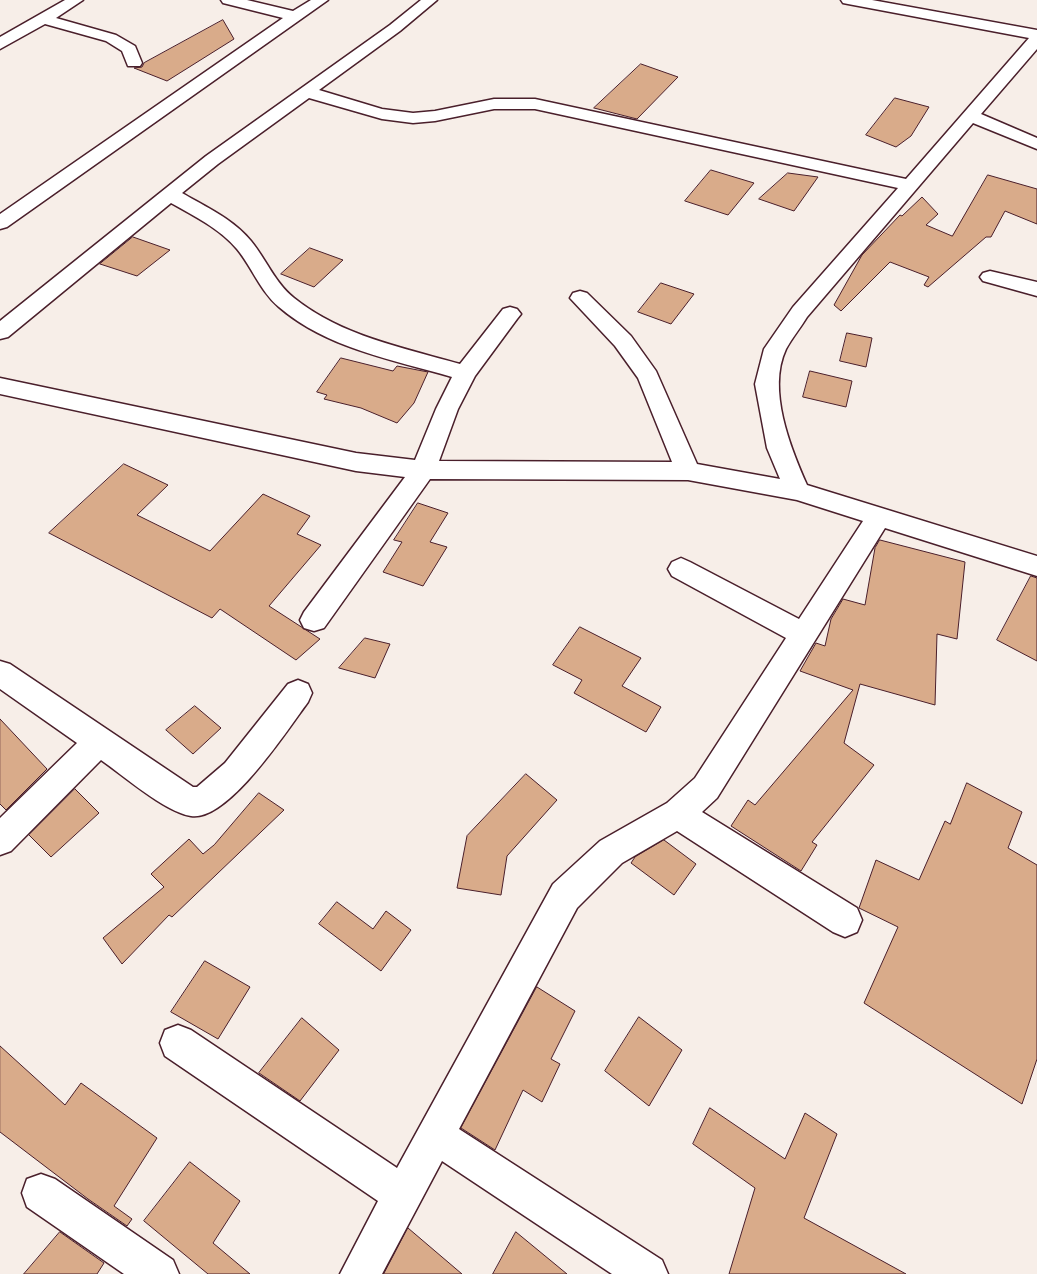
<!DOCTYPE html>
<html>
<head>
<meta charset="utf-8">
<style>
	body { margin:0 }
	canvas { display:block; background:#f7eee8 }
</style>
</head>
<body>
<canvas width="1037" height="1274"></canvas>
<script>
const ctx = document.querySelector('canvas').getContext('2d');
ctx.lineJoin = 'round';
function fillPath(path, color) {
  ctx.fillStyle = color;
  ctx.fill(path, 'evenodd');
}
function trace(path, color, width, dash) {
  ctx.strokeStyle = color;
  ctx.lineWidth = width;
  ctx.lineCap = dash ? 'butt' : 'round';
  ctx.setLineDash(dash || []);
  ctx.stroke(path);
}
const building = new Path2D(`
	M223 20 234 39 167 81 134 68 142 67 144 63Z
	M641 64 678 77 637 119 594 108Z
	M895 98 929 107 911 136 896 147 866 135Z
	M711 170 754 183 728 215 685 201Z
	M788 173 818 177 794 211 759 199Z
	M988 175 1037 189V224L1005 211 991 237H986L928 287 924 285 929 277 890 262 841 311 834 305 862 255 900 215 902 216 922 197 938 214 926 225 952 236Z
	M133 237 170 250 137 276 100 264Z
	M310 248 343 260 314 287 281 274Z
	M661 283 694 294 671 324 638 312Z
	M847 333 872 338 866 367 840 361Z
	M341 358 393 371 397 366 428 372 414 403 397 423 361 408 324 399 327 395 317 392Z
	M810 371 852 381 846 407 803 397Z
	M124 464 168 485 137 515 210 551 263 494 310 516 297 534 321 545 269 606 320 639 296 660 220 609 212 618 49 533Z
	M418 503 448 513 430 542 447 547 423 586 383 572 402 542 394 540Z
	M880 540 965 562 957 639 937 634 935 705 860 684 844 743 874 765 812 842 817 845 801 871 731 826 748 800 755 805 853 690 800 671 816 643 825 646 831 619 843 599 865 605 875 548Z
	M1031 576 1037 578V661L997 640Z
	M580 627 641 658 622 686 661 707 646 732 574 693 582 680 553 665Z
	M365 638 390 644 375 678 339 668Z
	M195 706 221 728 193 754 166 730Z
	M0 719 47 769 6 810 0 804Z
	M526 774 557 800 507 856 501 895 457 888 467 836Z
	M967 783 1022 812 1008 848 1037 865V1059L1022 1104 864 1003 898 927 859 908 876 860 919 880 945 821 950 824Z
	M75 789 99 813 51 857 29 835Z
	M259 793 284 810 172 917 169 915 122 964 103 938 164 887 151 874 189 839 203 854 214 845Z
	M664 840 696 864 674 895 631 863 635 857Z
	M337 902 373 929 386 911 411 930 381 971 319 924Z
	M205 961 250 987 218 1039 171 1012Z
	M537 987 575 1011 551 1059 560 1064 542 1102 523 1090 495 1150 461 1128Z
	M639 1017 682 1050 649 1106 605 1071Z
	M302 1018 339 1050 300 1101 259 1073Z
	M0 1046 65 1105 81 1083 157 1138 114 1206 132 1219 127 1226 88 1199 0 1132Z
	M710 1108 785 1159 805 1113 837 1134 804 1218 906 1274H729L755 1188 693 1144Z
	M190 1162 240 1201 213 1243 250 1274H208L144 1221Z
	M408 1228 462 1274H384Z
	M60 1232 104 1263 97 1274H24Z
	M516 1232 567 1274H493Z`);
const street = new Path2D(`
	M65 0H83L56 18 116 35 135 46 142 63 140 66H128L122 51 106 41 45 24 0 49V37Z
	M221 0H247L293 11 311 0H328L7 227 0 229V214L283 18 223 3Z
	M421 0H437L400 31 319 90 382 109 413 113 435 111 494 99H535L906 179 1029 38 848 4 843 3 841 0H872L1037 30V49L981 114 1037 138V149L973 123 807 317C801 327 792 338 786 349 767 389 790 447 807 485L1037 556V576L885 528 717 798 702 812 857 908 862 920 857 932 845 937 833 932 677 831 622 863 577 908 459 1129 662 1260 668 1274H612L442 1161 382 1274H340L378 1201 165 1056 160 1043 165 1030 178 1025 191 1030 397 1168 553 884 600 841 667 803 695 778 786 638 672 576 668 569 672 562 681 558 690 562 799 619 863 521 797 500 688 480 430 479 324 628 314 631 304 628 300 620 304 612 405 477 356 471 0 394V378L356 453 415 460 436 409 452 377C394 360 326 348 279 307 260 291 252 267 237 249 219 228 194 216 171 203L8 337 0 339V321L206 156 390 25ZM309 98 382 119 413 123 435 121 494 109H535L898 188 793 307 764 349 755 384 767 448 780 479 697 464 656 371 631 336 587 293 580 291 573 293 570 298 615 346 638 378 672 462 439 461 458 409 475 376 517 319 521 314 517 309 510 307 503 309 460 364C404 348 341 336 294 298 275 283 266 259 251 241 233 219 206 207 182 193L218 164Z
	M990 271 1037 282V296L983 281 980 277 983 273Z
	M0 661 10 664 193 787H197L225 763 288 684 298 680 308 684 312 693 308 702C288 729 228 822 191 816 165 812 124 776 101 760L11 851 0 855V818L77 743 0 689Z
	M41 1174 55 1179 173 1260 179 1274H124L27 1207 22 1193 27 1179Z`);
fillPath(building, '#d9ab8a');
trace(building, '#4a1f2b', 1);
trace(street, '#4a1f2b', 3);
fillPath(street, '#fff');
</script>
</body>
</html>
